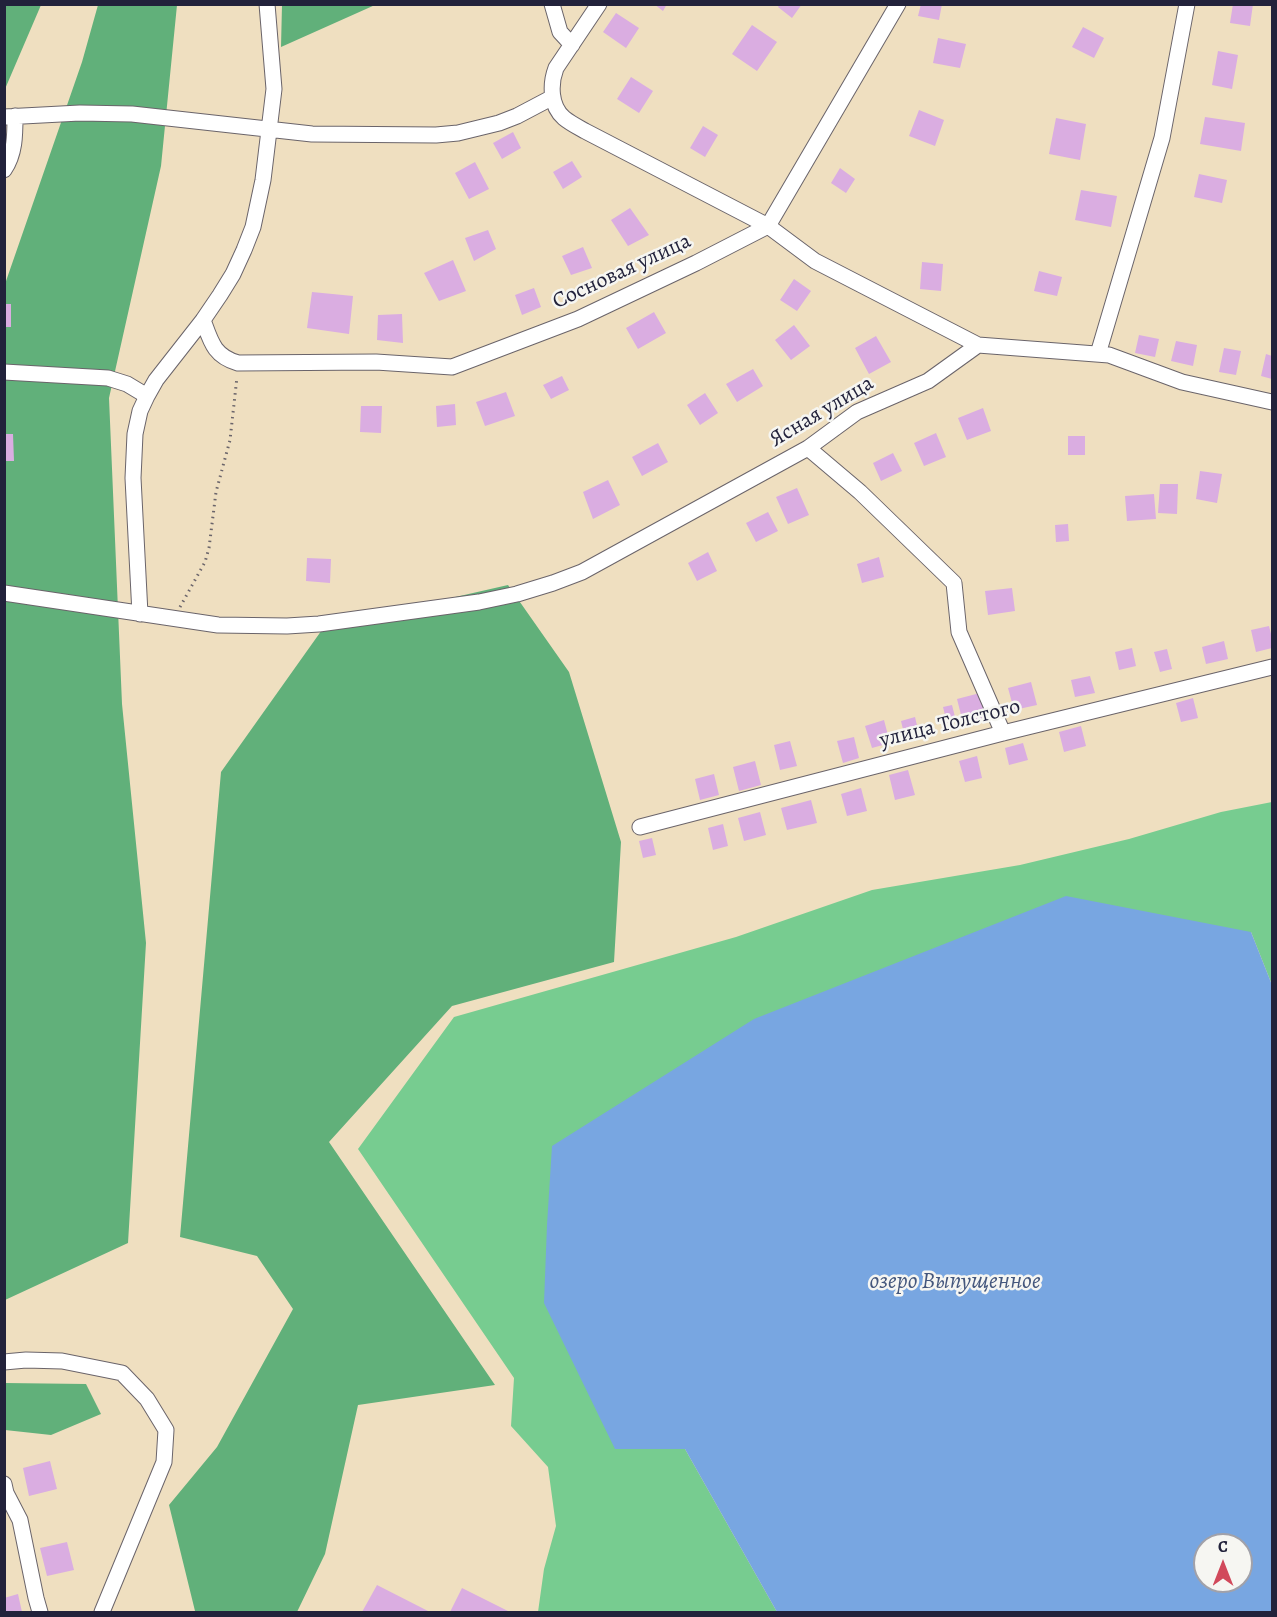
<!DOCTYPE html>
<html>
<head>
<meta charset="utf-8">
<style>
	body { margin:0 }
	#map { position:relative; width:1277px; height:1617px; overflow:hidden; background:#efdfc0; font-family:Alegreya,serif }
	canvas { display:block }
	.frame { position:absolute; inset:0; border:6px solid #22223b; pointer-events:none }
	.north { position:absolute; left:1193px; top:1533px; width:60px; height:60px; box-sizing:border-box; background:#f6f6f2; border:2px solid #a1a1a9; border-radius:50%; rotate:0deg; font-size:16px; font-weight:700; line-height:24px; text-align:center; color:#22223b }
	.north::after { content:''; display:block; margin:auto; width:21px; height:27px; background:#d1495b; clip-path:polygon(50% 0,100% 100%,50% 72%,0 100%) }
</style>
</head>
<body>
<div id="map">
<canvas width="1277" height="1617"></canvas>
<div class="frame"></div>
<div class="north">С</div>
</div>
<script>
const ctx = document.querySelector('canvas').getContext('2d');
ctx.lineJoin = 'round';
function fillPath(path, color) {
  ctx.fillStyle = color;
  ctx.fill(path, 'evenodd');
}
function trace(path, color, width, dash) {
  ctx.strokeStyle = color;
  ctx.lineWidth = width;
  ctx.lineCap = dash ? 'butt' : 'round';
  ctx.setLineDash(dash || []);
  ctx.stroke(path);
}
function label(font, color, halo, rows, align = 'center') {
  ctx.font = font + ' Alegreya,serif';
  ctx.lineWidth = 5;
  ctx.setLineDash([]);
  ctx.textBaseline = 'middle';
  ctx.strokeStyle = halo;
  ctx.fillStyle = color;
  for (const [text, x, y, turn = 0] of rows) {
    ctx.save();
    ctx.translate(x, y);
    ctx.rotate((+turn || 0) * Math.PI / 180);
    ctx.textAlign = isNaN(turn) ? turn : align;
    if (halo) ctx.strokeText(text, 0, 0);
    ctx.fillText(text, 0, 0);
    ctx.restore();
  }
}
const green = new Path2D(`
	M1272 802V985L1251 932 685 1449 777 1612H538L544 1569 556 1526 548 1467 511 1426 514 1378 358 1149 454 1017 736 937 872 890 1020 865 1129 839 1221 812Z`);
const forest = new Path2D(`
	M5 4 41 5 5 89 4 5Z
	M98 5H177L161 166 109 398 122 704 146 943 128 1243 5 1300V284L82 62Z
	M282 5V4L375 5 281 47Z
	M508 585 569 672 621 842 614 962 452 1006 329 1142 495 1385 358 1405 325 1554 297 1612H197L195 1611 169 1505 217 1447 293 1309 257 1256 180 1237 221 772 324 627Z
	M5 1383 86 1384 101 1414 51 1435 5 1430Z`);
const water = new Path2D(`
	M1066 896 1251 932 1272 985V1612H777L685 1449H615L544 1303 547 1225 552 1146 754 1019ZM1205 1545H1241V1581H1205Z`);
const building = new Path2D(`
	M654 4H667L663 11Z
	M780 4H802L792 18 778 7Z
	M921 4H942L939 20 918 16Z
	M1233 4H1253L1250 26 1230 23Z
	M616 13 639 28 626 48 603 32Z
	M752 25 777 42 757 71 732 54Z
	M1083 27 1104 38 1094 58 1072 47Z
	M938 38 966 44 960 68 933 63Z
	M1218 51 1238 55 1232 89 1212 85Z
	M631 77 653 91 639 113 617 99Z
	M919 110 944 120 935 146 909 136Z
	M1205 117 1245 123 1241 151 1200 144Z
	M1056 118 1086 124 1080 160 1049 154Z
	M703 126 718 135 705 157 690 148Z
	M513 132 521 148 502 159 493 143Z
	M572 161 582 177 563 189 553 172Z
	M475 162 489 189 469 199 455 173Z
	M840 168 855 179 846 193 831 183Z
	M1199 174 1227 180 1222 203 1194 197Z
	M1081 190 1117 196 1111 227 1075 220Z
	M630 208 649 235 628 246 611 220Z
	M488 230 496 249 474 261 465 238Z
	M583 247 592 268 571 275 562 256Z
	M453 260 466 291 439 301 424 273Z
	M922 262 943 264 941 291 920 289Z
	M1039 271 1062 277 1057 296 1034 291Z
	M794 279 811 291 797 311 780 300Z
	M534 288 541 307 522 315 515 295Z
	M312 292 353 296 349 334 307 328Z
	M5 304H11V327H5Z
	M654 312 666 333 638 349 626 328Z
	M402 314 403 343 377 340 378 315Z
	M794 325 810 346 791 360 775 340Z
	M1139 335 1159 339 1155 357 1135 353Z
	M876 336 891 362 869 374 855 348Z
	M1176 341 1197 345 1193 366 1171 361Z
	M1224 348 1241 351 1236 375 1219 372Z
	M1266 354 1272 356V379L1261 376Z
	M753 369 763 386 737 402 726 384Z
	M562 376 569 390 551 399 543 385Z
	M506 392 515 416 485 426 476 402Z
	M705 393 718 413 700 425 687 405Z
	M455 404 456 425 437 427 436 406Z
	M361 406H382L381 433 360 432Z
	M983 408 991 431 967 440 958 418Z
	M936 433 946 457 924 466 914 443Z
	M4 434H13L14 461H4Z
	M1068 436H1085V455H1068Z
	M658 443 668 462 642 476 632 457Z
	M893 453 902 471 881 481 873 463Z
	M1200 471 1222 474 1217 503 1196 499Z
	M608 480 620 505 593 519 583 492Z
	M1160 484H1178L1177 514 1158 513Z
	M797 488 809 515 788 524 776 497Z
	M1154 494 1156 519 1127 521 1125 496Z
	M768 512 778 531 756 542 746 523Z
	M1068 524 1069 541 1056 542 1055 525Z
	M708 552 717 571 697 581 688 563Z
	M879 557 884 577 862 583 857 564Z
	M307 558 331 559 330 583 306 581Z
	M1012 588 1015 611 988 615 985 591Z
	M1269 626 1272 638V648L1256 652 1251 630Z
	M1224 641 1228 659 1206 664 1202 647Z
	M1132 648 1136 666 1119 670 1115 652Z
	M1167 649 1172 669 1160 672 1154 652Z
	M1090 676 1095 693 1075 697 1071 680Z
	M1031 682 1037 705 1014 710 1008 688Z
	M980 693 987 717 963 723 957 699Z
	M1193 698 1198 718 1181 722 1176 703Z
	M952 705 956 721 947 723 943 707Z
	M915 717 919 734 905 738 901 721Z
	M884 720 890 743 872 748 865 726Z
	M1081 726 1086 746 1064 752 1059 732Z
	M854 737 859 758 843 763 837 741Z
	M790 741 797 766 780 770 774 745Z
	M1023 743 1028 760 1009 765 1005 748Z
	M977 756 982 778 965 782 959 761Z
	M755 761 761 785 739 791 733 767Z
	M908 770 915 795 895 800 889 775Z
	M714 774 719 795 700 800 695 779Z
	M861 788 867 811 847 816 841 794Z
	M811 800 817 823 787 830 781 808Z
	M760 812 766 835 744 841 738 818Z
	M723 824 728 846 713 850 708 828Z
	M652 838 656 855 643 858 639 841Z
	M50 1461 57 1489 29 1496 23 1468Z
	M67 1542 74 1570 47 1576 40 1548Z
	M377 1585 430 1612H362Z
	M462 1588 510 1612H450Z
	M18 1594 22 1612H4V1598Z`);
const path = new Path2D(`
	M180 607 205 562 209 548 216 492 230 440 237 377`);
const minor = new Path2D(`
	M552 4 560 32 572 45
	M599 4 556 68C550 84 550 106 564 118 570 123 578 127 585 131L768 226 815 261 978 345
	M4 117 80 113 132 114 312 134 436 135 458 133 499 123 517 116 553 97
	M4 170C15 154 15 135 15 116
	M203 320C211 342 214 356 238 363L376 362 452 367 578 319 696 263 768 226 898 4
	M1098 354 1162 138 1187 4
	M4 372 108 378 127 384 147 396
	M808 448 860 492 954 583 959 632 1003 733
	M4 593 218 625 287 626 319 624 479 602 517 594 553 583 582 572 808 448 857 412 928 381 978 345 1109 355 1182 382 1272 402
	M140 614 133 478 135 434 140 411 147 396 156 380 203 320 220 295 233 274 244 250 253 227 263 180 274 89 267 4
	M640 827 1003 733 1272 667
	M4 1362 26 1360 62 1361 122 1373 147 1399 166 1430 164 1462 102 1612
	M4 1484 6 1493 20 1520 36 1598 40 1612`);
const streetNames = [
	["Сосновая улица",622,272,-25],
	["Ясная улица",822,412,-31],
	["улица Толстого",950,724,-14]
];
const waterNames = [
	["озеро Выпущенное",955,1282]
];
fillPath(green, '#77cc90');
fillPath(forest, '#61b07a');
fillPath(water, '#78a6e1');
fillPath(building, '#daade1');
trace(minor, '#6a646a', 17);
trace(path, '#6a646a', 3, [1.5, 4.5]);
trace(minor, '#fff', 15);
label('22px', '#22223b', '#f6f6f2', streetNames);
label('italic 24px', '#44577d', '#f6f6f2', waterNames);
</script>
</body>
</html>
